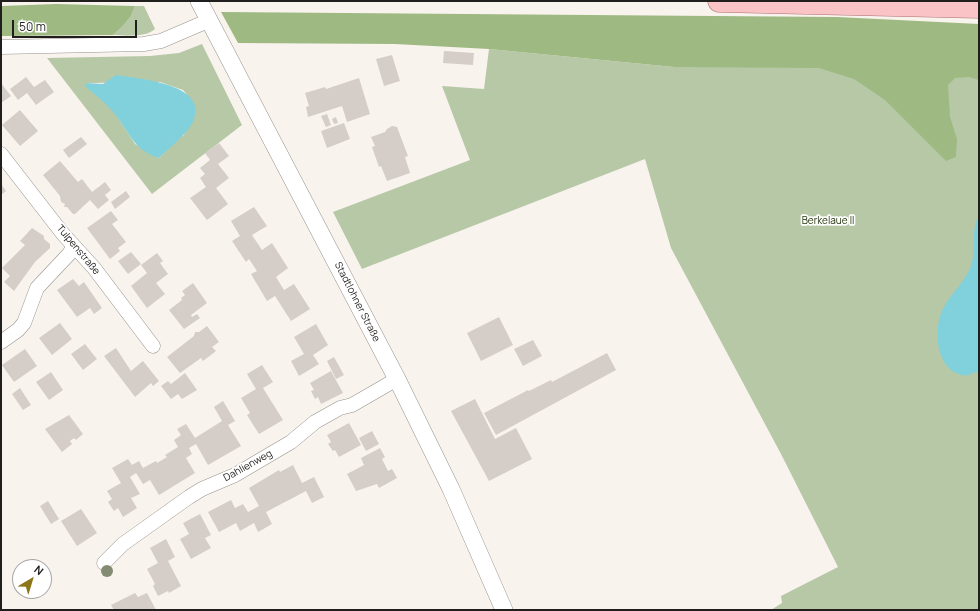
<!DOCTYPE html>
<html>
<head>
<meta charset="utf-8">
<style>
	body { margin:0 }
	#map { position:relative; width:980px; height:611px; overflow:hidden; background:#f9f3ee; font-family:Manrope,sans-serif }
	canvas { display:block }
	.frame { position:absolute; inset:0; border:2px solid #211f1d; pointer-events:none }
	.north { position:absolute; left:12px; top:559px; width:40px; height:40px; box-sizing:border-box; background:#fff; border:1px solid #a6a5a5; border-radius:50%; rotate:38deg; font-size:11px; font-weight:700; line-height:16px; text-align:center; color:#211f1d }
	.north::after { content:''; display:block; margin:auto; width:14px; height:18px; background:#8d7519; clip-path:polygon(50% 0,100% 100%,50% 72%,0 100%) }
	.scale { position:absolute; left:12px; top:20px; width:125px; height:18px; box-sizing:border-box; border:2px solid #211f1d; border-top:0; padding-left:5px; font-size:12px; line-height:14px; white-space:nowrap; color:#211f1d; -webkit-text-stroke:3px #fff; paint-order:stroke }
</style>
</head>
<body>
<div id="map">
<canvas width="980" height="611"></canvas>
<div class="frame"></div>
<div class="north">N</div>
<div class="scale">50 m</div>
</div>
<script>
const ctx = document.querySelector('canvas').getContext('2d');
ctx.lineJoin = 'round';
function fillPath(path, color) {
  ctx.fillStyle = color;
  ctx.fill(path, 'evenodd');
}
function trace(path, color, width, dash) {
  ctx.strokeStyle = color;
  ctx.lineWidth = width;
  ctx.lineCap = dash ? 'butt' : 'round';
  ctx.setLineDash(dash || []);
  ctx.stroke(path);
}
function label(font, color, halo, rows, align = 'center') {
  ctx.font = font + ' Manrope,sans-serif';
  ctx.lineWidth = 3.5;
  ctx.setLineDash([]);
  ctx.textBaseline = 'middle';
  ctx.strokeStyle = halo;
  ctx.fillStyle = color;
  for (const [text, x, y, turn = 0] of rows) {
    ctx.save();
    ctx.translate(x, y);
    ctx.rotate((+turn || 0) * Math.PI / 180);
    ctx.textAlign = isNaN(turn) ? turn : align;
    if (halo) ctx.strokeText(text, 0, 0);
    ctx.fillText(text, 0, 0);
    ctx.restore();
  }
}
const green = new Path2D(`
	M135 6H144L155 29C145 38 126 35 113 35L123 26 131 16Z
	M202 44 242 125 152 194 47 58 150 56 179 53ZM160 82 183 90 193 102 184 135 177 139 159 158 135 144 115 113 87 83Z
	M489 49 674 67H979V610H771L782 603 781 596 838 567 781 454 671 248 645 159 362 269 333 212 470 160 442 86 484 89Z`);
const forest = new Path2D(`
	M56 4 135 6 131 16 123 26 113 35 1 36V6Z
	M221 12 837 17 979 24V80L969 77 955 78 948 85 950 117 957 139 956 157 946 161 885 100 854 79 819 68 674 67 489 49 395 44 238 43Z`);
const water = new Path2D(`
	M116 75C138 79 207 83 194 119 190 132 169 148 159 158 132 150 129 130 113 112 105 102 95 95 85 86L87 83 103 84Z
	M979 215V371L965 376C960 374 954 373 951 370 935 357 934 324 944 307 952 292 965 282 971 266 977 249 970 231 979 215Z`);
const building = new Path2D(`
	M444 51 474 53 473 65 443 63Z
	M392 55 400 81 384 86 376 59Z
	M26 77 34 87 45 80 54 92 36 105 27 93 18 100 10 89Z
	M359 78 370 114 347 122 342 106 308 117 306 107 309 106 305 93 325 87 326 89Z
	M1 83 11 96 1 103Z
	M20 110 38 131 20 146 2 125Z
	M327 114 331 125 326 127 321 116Z
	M336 117 338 123 334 124 332 119Z
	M344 123 350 139 327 148 321 131Z
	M392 126 397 127 408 156 405 157 410 173 387 181 381 166 379 167 372 147 375 146 371 137 385 132 387 129Z
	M81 137 87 144 69 158 63 150Z
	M219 143 229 156 218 164 229 178 216 188 228 204 207 220 190 198 206 187 200 178 205 174 200 168 210 160 205 153Z
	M60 161 78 182 82 179 92 192 105 182 111 190 105 195 109 200 98 209 90 200 75 214H73L67 207H64L65 204 61 202 60 196 43 175Z
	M1 184 6 191 1 195Z
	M126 191 130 197 115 209 111 202Z
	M254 207 267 226 252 235 262 250 272 243 288 268 276 277 284 290 294 284 310 309 291 321 275 296 267 301 251 274 257 271 249 259 246 262 232 241 240 236 231 221Z
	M111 211 118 220 112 224 126 242 118 248 120 251 110 259 87 228Z
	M32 228 44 236V239L50 244V248L35 262 14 291 4 282 10 276 2 268 25 245 20 241Z
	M131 252 141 264 128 274 118 261Z
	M157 253 163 261 160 263 168 274 156 283 165 294 147 308 131 286 147 273 141 265Z
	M73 279 79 286 84 282 102 308 94 314 90 308 77 317 57 290Z
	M193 283 207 303 191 315 192 317 197 314 200 318 184 329 169 310 182 300 181 298 185 295 182 291Z
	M499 317 513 345 481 361 467 333Z
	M60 323 72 339 52 355 39 338Z
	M316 324 328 345 313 355 319 364 299 376 291 361 304 354 294 337Z
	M207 326 219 342 212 347 216 351 203 361 201 358 180 373 167 357 194 336 195 332H199Z
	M533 340 542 356 523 366 514 349Z
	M85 344 97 359 83 370 71 354Z
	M116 348 131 371 143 361 159 381 153 386 151 383 135 397 104 356Z
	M25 349 37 366 14 382 2 365Z
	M607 353 616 370 496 435 484 413 528 390 529 391 551 380 552 382Z
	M334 357 344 375 336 379 327 361Z
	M262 365 273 382 263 388 283 420 259 434 247 415 250 413 241 398 256 389 247 374Z
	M331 371 343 393 321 404 318 397 315 399 311 391 314 390 310 383Z
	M51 372 63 390 49 400 36 382Z
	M185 373 197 390 182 399 178 394 171 399 161 386 168 381 171 384Z
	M20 388 31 405 23 410 12 394Z
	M475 399 495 439 516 428 532 459 489 481 451 411Z
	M223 401 235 421 228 425 241 446 208 465 196 444 189 448 192 454 186 458 195 473 159 495 150 480 143 484 136 473 130 477 140 494 131 498 137 508 123 517 118 508 114 511 108 502 112 499 107 491 121 483 112 468 128 459 132 465 139 461 143 468 156 461 157 463 167 457 165 455 178 447 174 440 181 435 177 429 186 424 195 438 222 421 214 407Z
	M69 415 83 434 76 440 74 438 70 441 72 444 62 452 45 429Z
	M349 423 361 445 339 457 335 450 333 451 328 444 331 442 327 435Z
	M372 431 379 444 366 451 359 438Z
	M380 448 385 457 382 459 388 471 392 469 397 478 379 488 377 484 356 491 347 474 364 465 361 458Z
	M293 465 302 483 314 477 324 497 312 503 306 491 266 512 272 524 258 532 254 523 240 531 236 523 219 532 208 512 231 500 235 508 243 504 248 512 259 506 249 488 279 470 280 472Z
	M48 501 59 519 51 524 40 506Z
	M81 509 97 533 77 546 61 521Z
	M200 514 211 535 205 538 211 548 191 559 180 539 189 534 183 523Z
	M166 539 175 557 168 561 181 586 169 593 168 591 158 596 153 586 155 584 147 569 158 563 150 548Z
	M135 593 138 597 147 593 156 610H114L111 605Z`);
const minor = new Path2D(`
	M1 47 144 44 161 41 210 20
	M1 154 63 234 94 268 153 346
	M1 342 18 330 24 323 37 288 69 254 74 246
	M104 563 123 544 189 497 202 489 235 475 291 442 315 422 340 408 352 405 397 379`);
const tertiary = new Path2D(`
	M199 1 397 379 451 489 504 610`);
const primary = new Path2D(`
	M719 1 979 7`);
const trees = [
	[107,571]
];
const parkNames = [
	["Berkelaue II",828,221]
];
const streetNames = [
	["Tulpenstraße",78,250,50],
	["Stadtlohner Straße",357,302,63],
	["Dahlienweg",248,466,-29]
];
fillPath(green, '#b7c8a6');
fillPath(forest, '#9eb982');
fillPath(water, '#80d1dc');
fillPath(building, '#d4cdc8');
trace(minor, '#97928c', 15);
trace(tertiary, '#97928c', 18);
trace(primary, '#ab7071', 23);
trace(minor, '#fff', 14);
trace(tertiary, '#fff', 17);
trace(primary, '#fac3c5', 22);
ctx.fillStyle = '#848b73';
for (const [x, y] of trees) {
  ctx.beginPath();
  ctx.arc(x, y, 6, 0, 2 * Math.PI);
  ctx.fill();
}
label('10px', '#25360e', '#fff', parkNames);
label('10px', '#211f1d', '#fff', streetNames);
</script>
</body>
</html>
